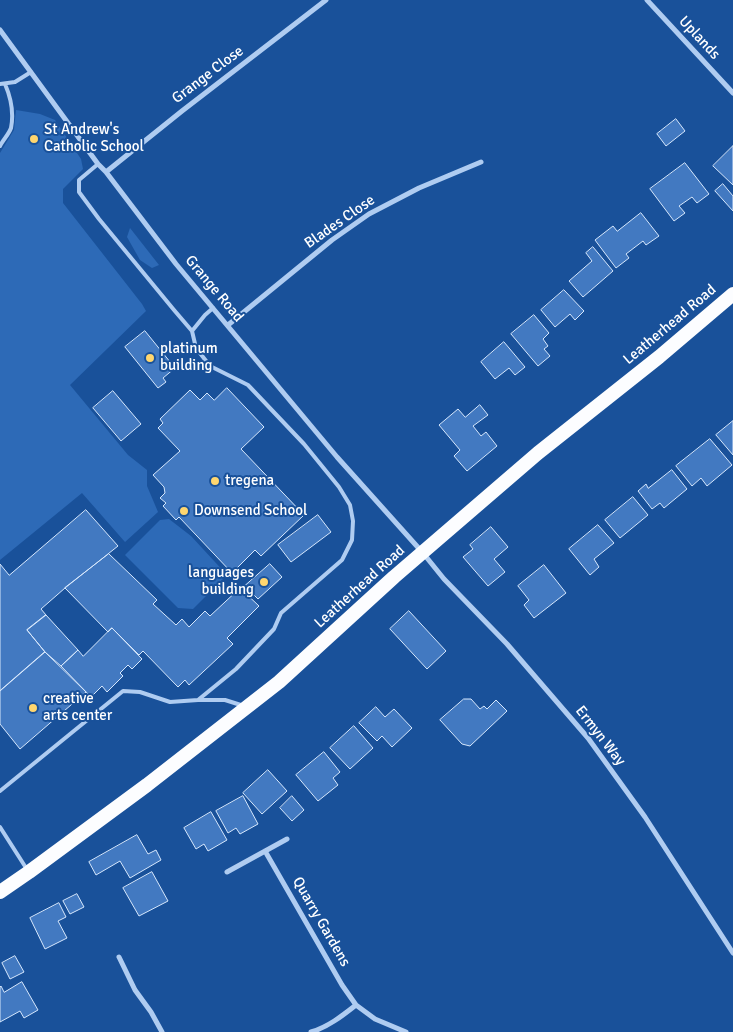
<!DOCTYPE html>
<html>
<head>
<meta charset="utf-8">
<style>
	body { margin:0 }
	canvas { display:block; background:#19519a }
</style>
</head>
<body>
<canvas width="733" height="1032"></canvas>
<script>
const ctx = document.querySelector('canvas').getContext('2d');
ctx.lineJoin = 'round';
function fillPath(path, color) {
  ctx.fillStyle = color;
  ctx.fill(path, 'evenodd');
}
function trace(path, color, width, dash) {
  ctx.strokeStyle = color;
  ctx.lineWidth = width;
  ctx.lineCap = dash ? 'butt' : 'round';
  ctx.setLineDash(dash || []);
  ctx.stroke(path);
}
function label(font, color, halo, rows, align = 'center') {
  ctx.font = font + ' Signika,sans-serif';
  ctx.lineWidth = 4;
  ctx.setLineDash([]);
  ctx.textBaseline = 'middle';
  ctx.strokeStyle = halo;
  ctx.fillStyle = color;
  for (const [text, x, y, turn = 0] of rows) {
    ctx.save();
    ctx.translate(x, y);
    ctx.rotate((+turn || 0) * Math.PI / 180);
    ctx.textAlign = isNaN(turn) ? turn : align;
    if (halo) ctx.strokeText(text, 0, 0);
    ctx.fillText(text, 0, 0);
    ctx.restore();
  }
}
const green = new Path2D(`
	M16 110 40 114 55 120 81 159 83 169 63 189V203L142 304 146 311 70 385 128 455 147 470V486L158 512 125 542 82 493 0 560V153L14 130Z
	M130 228 159 265 152 268 140 260 127 237Z
	M169 519 191 536 227 575 193 609 178 608 125 555 160 520Z`);
const building = new Path2D(`
	M676 119 685 131 666 146 657 134Z
	M733 146V185L713 166Z
	M685 163 709 194 697 203 692 197 679 206 685 213 674 221 650 189Z
	M723 184 733 196V211L715 191Z
	M641 213 659 236 646 245 643 241 626 254 629 258 616 268 595 240 613 226 617 231Z
	M593 247 613 271 583 297 569 281 592 261 586 253Z
	M564 290 584 311 575 320 570 314 555 327 541 310Z
	M534 315 549 333 543 339 548 346 544 349 550 356 538 366 511 334Z
	M145 331 175 368 163 378 166 382 158 388 125 347Z
	M504 342 525 367 515 375 509 368 495 379 481 362Z
	M227 388 264 427 241 449 304 515 261 556 255 550 232 573 179 517 176 520 163 506 166 503 160 498 165 493 164 487 153 475 180 451 158 428 163 423 160 419 190 390 200 400 207 393 214 400Z
	M113 391 141 424 121 441 93 408Z
	M480 405 488 415 473 426 481 436 486 432 497 446 467 471 454 456 460 450 439 425 458 409 465 417Z
	M733 421V455L716 435Z
	M710 439 732 465 707 486 701 478 692 486 676 466Z
	M672 470 687 489 664 508 660 503 652 509 638 491 646 484 648 488Z
	M633 497 648 515 620 538 605 520Z
	M86 510 118 546 65 588 41 609 46 615 27 630 45 652 0 691V564L9 575Z
	M318 515 331 532 291 562 278 545Z
	M598 525 614 543 594 559 599 567 590 575 569 549Z
	M491 527 508 547 494 559 505 572 488 586 463 557 473 549 470 545Z
	M109 554 157 600 153 604 176 625 182 619 189 627 205 611 210 616 240 588 259 606 227 638 233 644 189 685 185 680 178 687 143 651 139 655 112 628 108 632 65 588Z
	M270 564 282 577 258 599 245 586Z
	M544 565 566 593 534 618 524 605 529 600 518 586Z
	M409 611 446 651 427 669 390 629Z
	M46 615 78 650 61 666 45 652 27 630Z
	M112 628 142 659 132 669 128 665 120 673 123 676 107 692 102 686 91 697 61 666 78 650 83 656Z
	M45 652 86 692 20 749 0 724V691Z
	M464 699H471L480 709 484 706 487 709 496 700 507 711 470 746 462 744 440 720Z
	M376 707 385 717 394 709 412 728 392 747 382 736 377 741 359 723Z
	M354 726 373 748 350 769 330 748Z
	M324 752 340 772 333 778 338 785 318 801 296 775Z
	M268 770 287 791 262 814 243 793Z
	M243 796 258 824 240 834 236 828 228 833 216 811Z
	M292 796 304 810 292 821 280 808Z
	M211 812 227 840 208 851 204 844 196 849 184 828Z
	M137 835 148 854 156 850 161 860 130 878 120 861 96 875 89 862Z
	M152 872 168 901 139 916 123 888Z
	M77 894 84 907 70 914 63 901Z
	M59 903 66 917 58 921 67 938 45 949 30 918Z
	M15 956 24 972 10 979 2 963Z
	M22 982 38 1010 24 1018 20 1011 0 1022V987L1 986 4 992Z`);
const service = new Path2D(`
	M0 84 15 82 31 72
	M0 146C3 140 9 134 11 128 14 113 11 98 5 84
	M98 164 79 180V192L99 219 174 310 192 331
	M198 700 236 669 274 629 281 613 342 560 352 540 353 521 350 505 339 487 304 444 248 385 210 366 196 348 192 331 205 315 213 308
	M0 791 123 691 140 692 170 702 198 700H225L244 706
	M0 827 28 871`);
const minor = new Path2D(`
	M647 0 733 93
	M0 30 98 164 106 172 176 264 337 457 423 553 444 579 507 644 588 738 645 817 733 953
	M106 172 182 111 326 0
	M228 325 332 240 369 214 419 188 481 162
	M265 851 342 985 356 1005 375 1019 406 1032
	M227 872 287 839
	M119 957 135 990 151 1012 162 1032
	M311 1032C328 1027 342 1016 356 1005`);
const trunk = new Path2D(`
	M0 892 29 872 147 785 279 682 394 577 538 453 659 357 733 294`);
const markers = [
	[34,139,5,"#ffd66f"],
	[150,358,5,"#ffd66f"],
	[215,481,5,"#ffd66f"],
	[184,511,5,"#ffd66f"],
	[264,582,5,"#ffd66f"],
	[33,708,5,"#ffd66f"]
];
const streetNames = [
	["Uplands",699,38,47],
	["Grange Close",208,75,-37],
	["Blades Close",340,222,-35],
	["Grange Road",214,289,50],
	["Leatherhead Road",670,325,-40],
	["Leatherhead Road",360,587,-42],
	["Ermyn Way",600,736,52],
	["Quarry Gardens",321,922,60]
];
const poiNames = [
	["St Andrew's",44,130],
	["Catholic School",44,147],
	["platinum",160,349],
	["building",160,366],
	["tregena",225,481],
	["Downsend School",194,511],
	["languages",254,573,"right"],
	["building",254,590,"right"],
	["creative",43,699],
	["arts center",43,716]
];
fillPath(green, '#2d6ab7');
fillPath(building, '#4279c1');
trace(building, '#d6e7fc', 1);
trace(service, '#afccf1', 4);
trace(minor, '#afccf1', 5);
trace(trunk, '#fcfdff', 14);
for (const [x, y, r, color] of markers) {
  const dot = new Path2D();
  dot.arc(x, y, r, 0, 2 * Math.PI);
  ctx.fillStyle = color;
  ctx.fill(dot);
  trace(dot, '#19519a', 2);
}
label('15px', '#fff', '#19519a', streetNames);
label('15px', '#fff', '#19519a', poiNames, 'left');
</script>
</body>
</html>
